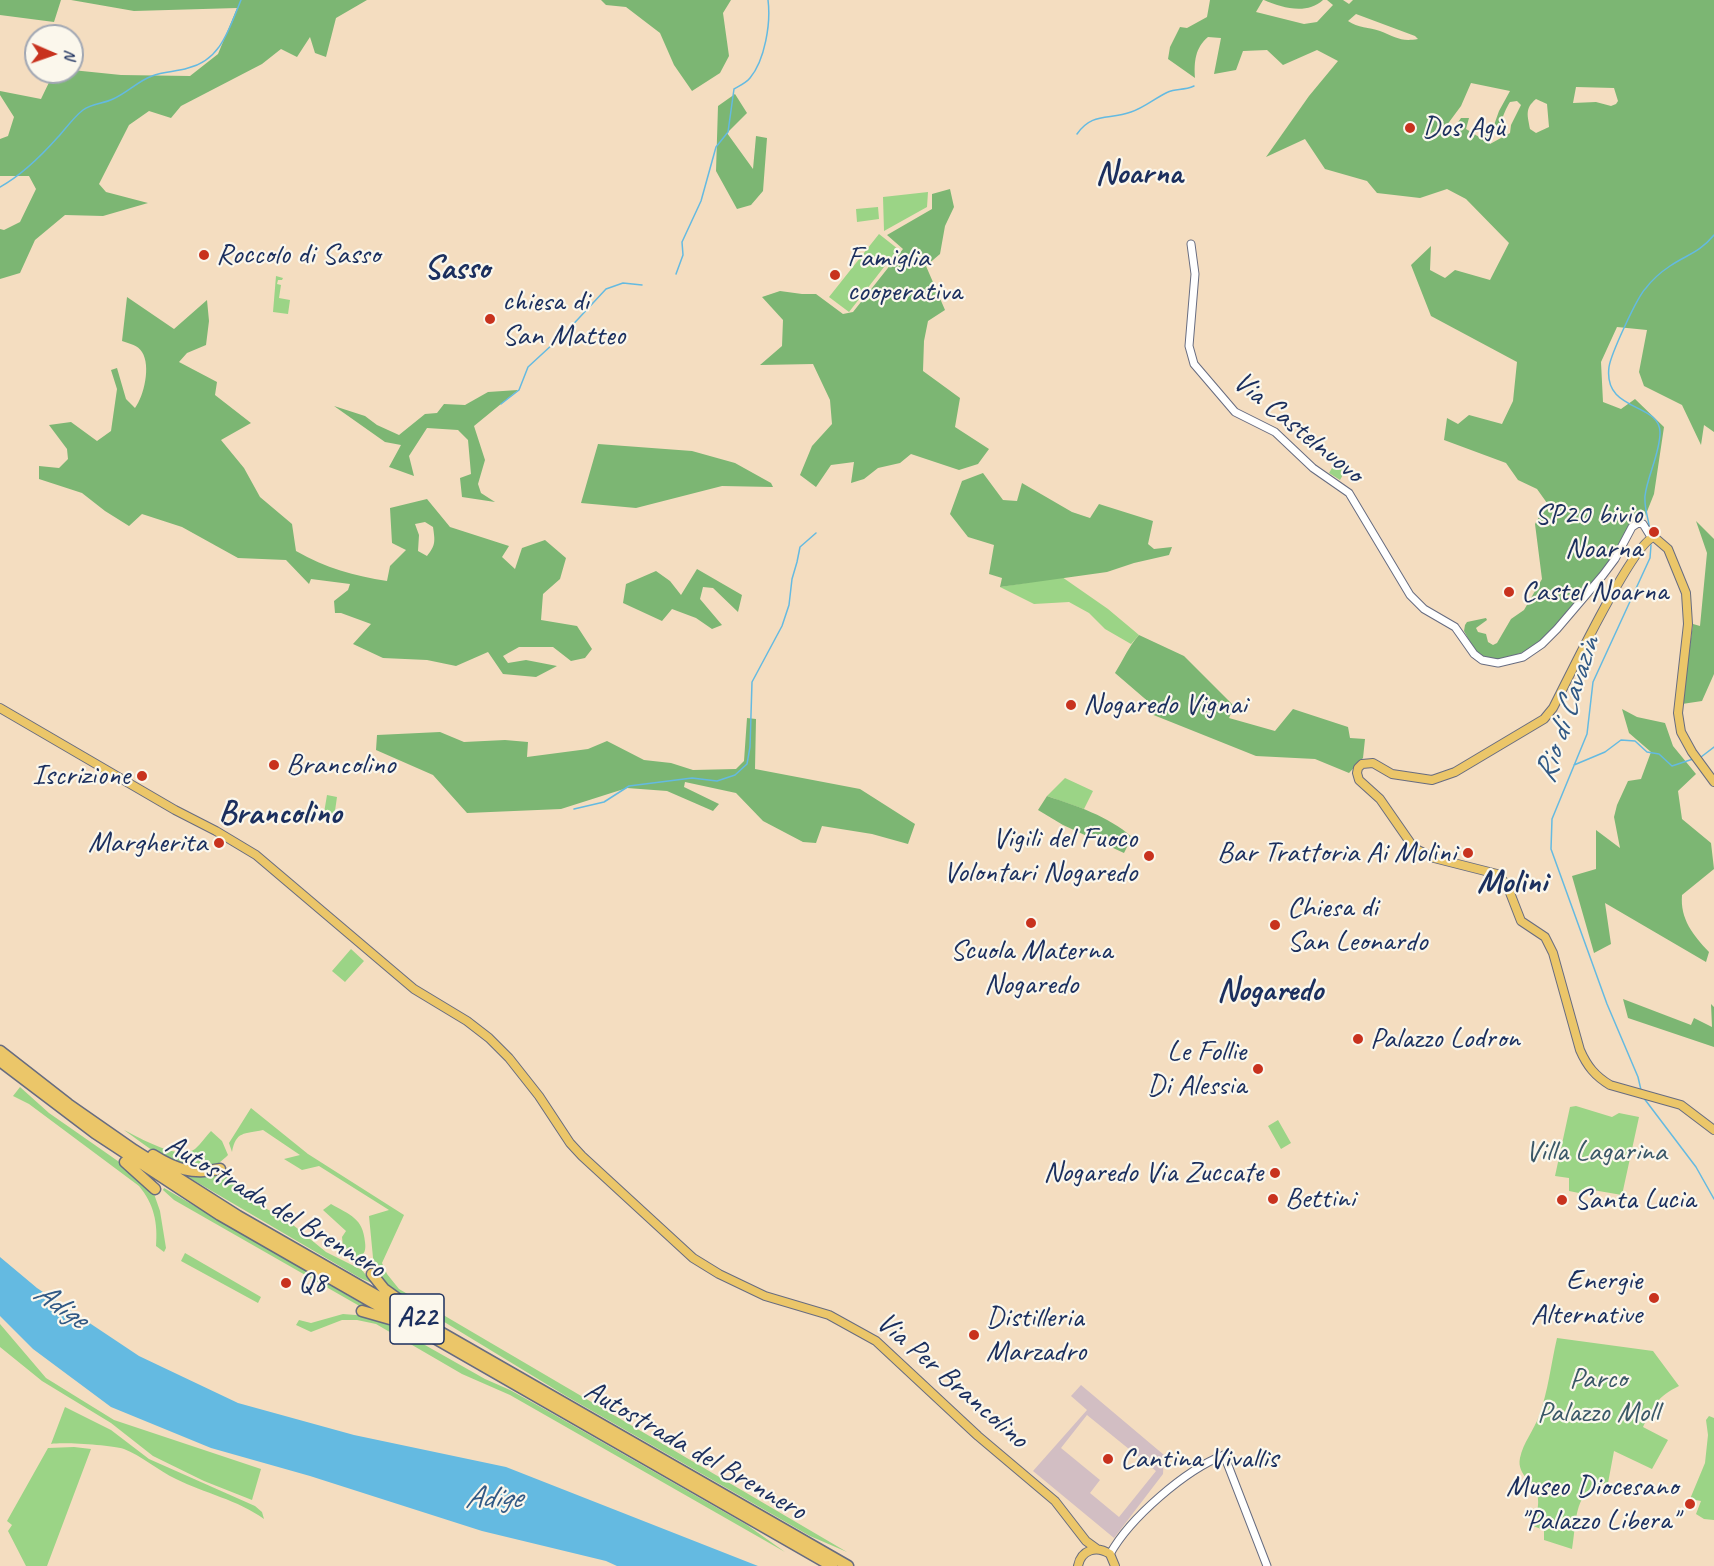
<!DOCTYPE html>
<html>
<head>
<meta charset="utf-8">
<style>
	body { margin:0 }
	#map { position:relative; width:1714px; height:1566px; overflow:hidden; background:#f4ddc0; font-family:Caveat,sans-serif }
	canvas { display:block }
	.north { position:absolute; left:24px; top:24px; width:60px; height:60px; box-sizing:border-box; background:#fbf7ec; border:2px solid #a1a7b3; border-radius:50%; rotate:92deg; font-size:16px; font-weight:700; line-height:24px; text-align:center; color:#1b2f5e }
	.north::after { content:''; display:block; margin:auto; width:21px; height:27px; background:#c8321e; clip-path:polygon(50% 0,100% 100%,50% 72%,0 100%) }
</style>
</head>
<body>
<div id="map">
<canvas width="1714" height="1566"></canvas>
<div class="north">N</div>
</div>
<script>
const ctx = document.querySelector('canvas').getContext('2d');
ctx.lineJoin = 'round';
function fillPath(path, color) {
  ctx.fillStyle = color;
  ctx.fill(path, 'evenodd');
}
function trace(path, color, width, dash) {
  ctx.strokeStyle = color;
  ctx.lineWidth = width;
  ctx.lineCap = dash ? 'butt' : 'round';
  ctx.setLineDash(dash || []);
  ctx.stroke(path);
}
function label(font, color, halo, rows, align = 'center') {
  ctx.font = font + ' Caveat,sans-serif';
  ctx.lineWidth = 4.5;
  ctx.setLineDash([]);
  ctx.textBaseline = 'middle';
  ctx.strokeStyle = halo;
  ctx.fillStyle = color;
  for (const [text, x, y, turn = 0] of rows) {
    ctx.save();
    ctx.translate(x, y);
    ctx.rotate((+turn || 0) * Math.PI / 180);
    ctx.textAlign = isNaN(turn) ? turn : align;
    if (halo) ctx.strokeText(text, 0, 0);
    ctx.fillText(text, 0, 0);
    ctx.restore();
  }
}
const industrial = new Path2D(`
	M1081 1385 1164 1455 1163 1474 1114 1538 1033 1471 1087 1410 1071 1396ZM1087 1415 1156 1471 1119 1517 1090 1493 1100 1480 1061 1448Z`);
const green = new Path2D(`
	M928 192 927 207 884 231 883 197Z
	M878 207 879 219 857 222 856 209Z
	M879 234 898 249 849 312 829 297Z
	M276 276 283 278 282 280H278L277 284 281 285 279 298 290 300 288 314 273 312Z
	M1338 458 1349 464 1340 480 1329 473Z
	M1062 577 1108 609 1139 635 1131 644 1105 629 1089 613 1069 602 1034 604 1000 587Z
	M1065 778 1093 791 1084 809 1047 796Z
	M327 795 337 797 334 818 323 819Z
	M351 949 364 961 345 982 332 971Z
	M20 1087 49 1113 135 1173 153 1191 160 1211 166 1248 164 1252 156 1246C158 1223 154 1204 139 1186L29 1104 13 1096Z
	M1576 1106 1612 1117 1619 1113 1639 1117 1622 1195 1587 1189 1584 1194 1569 1191V1178L1555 1176 1570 1107Z
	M251 1108 308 1154 404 1215 382 1263 387 1274 399 1289 847 1552 810 1536 566 1396 390 1289 375 1273 374 1268 369 1216 389 1210 319 1166 302 1170 284 1159 300 1155 263 1130C244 1134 236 1131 232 1152L229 1143Z
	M1278 1120 1291 1143 1281 1149 1268 1126Z
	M124 1130C140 1138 179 1161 195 1149 201 1144 206 1136 211 1131L222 1141 228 1155C223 1160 216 1166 209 1168 179 1174 148 1147 124 1130Z
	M189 1175H220L232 1179 241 1186 252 1201 287 1220 326 1252 362 1270 372 1283 360 1278 188 1177Z
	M164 1188 364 1305 363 1308 174 1200 163 1190Z
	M331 1204C350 1215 363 1218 365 1242 366 1250 365 1254 358 1259L351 1258 339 1252 343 1247 342 1237 346 1231 323 1210Z
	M185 1253 261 1297 258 1303 181 1261Z
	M343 1314 368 1316 379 1319 485 1379 510 1390 546 1410 747 1525 785 1552 510 1395 462 1374 376 1324 357 1320H342L311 1332 296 1325 299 1320 311 1323Z
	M0 1324 46 1378 114 1420 261 1469 252 1500 204 1481 153 1456 111 1423 42 1381 0 1347Z
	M1557 1338 1653 1351 1679 1386C1658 1396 1653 1406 1643 1427L1668 1440 1652 1469 1614 1451 1608 1483C1573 1487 1577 1520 1572 1549L1544 1540V1530L1533 1526C1535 1518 1539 1508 1538 1499 1537 1483 1516 1476 1520 1458 1523 1443 1534 1430 1539 1416 1548 1392 1551 1364 1557 1338Z
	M65 1407 111 1430 149 1459 255 1506 262 1512 264 1519C238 1500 204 1493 176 1479 159 1471 140 1455 124 1449 110 1445 64 1442 51 1444Z
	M1709 1416 1714 1418V1520L1704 1519 1696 1514 1701 1501 1690 1499 1705 1463 1708 1435 1706 1420Z
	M74 1447 91 1449 47 1566H26L8 1531 12 1525 7 1521 48 1448Z`);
const forest = new Path2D(`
	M0 0H61L54 22 0 15Z
	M71 0H367L336 18 326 57 315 53 310 37 297 57 281 49 262 64 181 106 171 118 149 111 129 125 99 184 106 192 148 203 103 216 65 215 35 240 20 273 0 279V229L4 230 20 222 36 189 29 176H0V139L8 136 14 117 0 95V91L41 99 54 72H72V70L121 75 190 76 218 54 237 8 134 11Z
	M601 0H731L723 13 729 56 720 73 692 91 674 65 660 33 626 7 606 5Z
	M1210 0H1263L1256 12 1304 24 1317 22 1333 5 1327 0H1343L1349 4 1353 0H1714V432L1704 425 1701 445 1682 405 1644 386 1639 372 1647 330 1617 327 1601 362 1603 402 1621 409 1635 399 1664 427 1654 494 1644 519 1632 526 1600 577 1542 641 1524 652 1502 659H1486L1476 653 1464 631 1465 625 1467 622 1486 618 1487 620 1476 628 1478 632 1486 634 1488 642 1493 645 1497 643 1511 619 1524 610 1542 579 1535 524 1547 503 1537 489 1518 480 1506 463 1444 440 1447 418 1458 424 1469 415 1502 424 1513 401 1517 362 1431 316 1411 265 1431 246 1430 270 1445 278 1455 270 1490 280 1509 243 1466 199 1447 189 1420 198 1377 193 1367 181 1325 169 1305 139 1266 157 1309 96 1338 61 1317 50 1283 65 1267 50 1243 51 1236 70 1214 74 1221 38 1208 37C1195 48 1194 62 1195 78L1168 59 1170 47 1180 27 1187 28 1207 17ZM1356 14 1415 36 1418 39C1400 42 1396 37 1380 31 1369 27 1358 28 1348 21ZM1471 83 1510 91 1499 111 1493 128 1479 137 1466 129 1469 118H1461L1448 137 1441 133 1461 106ZM1576 87 1614 88 1618 101 1616 104 1611 106 1596 102 1573 103ZM1536 99 1547 104 1549 127 1536 133 1530 129C1528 116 1524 109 1536 99ZM1517 101 1521 105 1511 125 1510 133 1490 144 1489 138C1501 130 1502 114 1510 102Z
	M1264 0H1323C1307 15 1282 8 1264 0Z
	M735 94 747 113 727 133 753 169 756 136 767 138 763 191 751 205 737 209 716 171 718 106Z
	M950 189 954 207 945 226 940 254 926 266 945 310 928 321 924 341 923 371 960 398 955 427 989 449 978 464 959 470 911 454 900 463 878 468 864 479 851 483 854 462 831 465 816 487 800 475 812 446 832 424 830 400 813 364 760 365 782 346 783 320 762 297 780 291 802 294H816L843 314 853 312 903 249 887 235 932 209V194Z
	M127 297 174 329 207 300 209 321 206 345 187 353 179 362 217 382 215 395 251 423 221 440 244 468 260 497 292 524 296 551C326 568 354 576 387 581L390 566 406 550 392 543 390 508 427 499 450 527 509 546 502 557 515 569 522 548 545 540 566 558 560 579 543 594 541 620 577 626 592 649 585 658 571 661 553 647H519L503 656 508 663 526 660 557 666 536 677 503 674 488 652 456 666 427 660 383 658 353 644 371 624 341 613H335L334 601 348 590 350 584 311 579 309 584 286 560 238 558 182 527 142 514 129 526 105 511 82 493 39 479V466L59 468 68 459 67 449 49 425 71 422 97 441 111 431 117 389 111 370 117 368 126 399 135 408C144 396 151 366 142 352 138 345 130 344 122 341ZM425 522 433 527C435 541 436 545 427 556L418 551 419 535 415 524Z
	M518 390 474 426 485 460 478 484 481 493 495 502 462 497 460 478 471 474 468 440 458 430 427 428 409 456 414 476 389 467 401 445 385 442 334 406 365 416 377 425 399 435 425 414 437 413 444 404 465 405 488 392Z
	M598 444 692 451 735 463 771 483 773 487 722 486 636 508 581 503Z
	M983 473 1003 500 1017 501 1022 483 1072 512 1090 518 1099 504 1153 521 1148 544 1154 549 1172 547 1169 555 1134 563 1107 572 1000 587 1002 578 989 574 994 545 968 537 950 514 962 481Z
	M1696 521 1714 539V674L1702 701 1682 704 1693 624 1700 626 1707 553Z
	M697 569 742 595 738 612 713 588 703 587 700 599 722 625 712 629 696 618 672 609 662 621 623 603 626 584 656 571 670 581 681 595Z
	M1139 635 1184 656 1234 706 1229 718 1275 731 1293 709 1348 727 1350 738 1365 739 1363 758 1349 773 1315 759 1256 756 1151 714V704L1115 673C1123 660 1129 646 1139 635Z
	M1622 709 1637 717 1665 723 1673 746 1696 774 1678 791 1682 819 1711 843 1714 869 1682 895C1680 919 1693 935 1709 952L1706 962 1605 903 1611 944 1594 953 1572 876 1596 869V830L1620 848 1614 817 1617 805 1628 781 1641 779 1651 752 1629 733Z
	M747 718 756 719 755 769 860 789 915 824 908 844 872 834 822 826 816 843 803 842 763 821 736 793 685 782 684 787 719 804 713 811 667 791 627 788 561 809 467 813 433 775 376 750 377 735 440 732 464 742 505 740 528 742 527 757 588 749 607 741 644 760 671 763 693 770 736 769 744 761Z
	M1047 796C1077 806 1108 816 1132 837L1124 853 1063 825 1038 810Z
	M1623 999 1691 1025 1694 1018 1712 1027 1711 1004 1714 1007V1047L1628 1018Z`);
const water = new Path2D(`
	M0 1257 37 1288 139 1356 238 1403 354 1435 506 1467 758 1566H617L606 1561 482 1531 310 1476 211 1448 111 1407 33 1349 0 1316Z`);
const stream = new Path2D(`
	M1077 134C1092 112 1109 120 1131 112 1144 108 1155 98 1168 92 1176 88 1183 91 1194 86
	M0 187C20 176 42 155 58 137 66 128 74 117 83 110 92 103 103 104 113 99 127 93 138 81 152 76 164 71 176 72 188 68 221 60 229 29 241 0
	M676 274 683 255 682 242 701 201 716 147 728 132 734 89C739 86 746 83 750 78 765 60 771 23 768 0
	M501 404 519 390 528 367 566 332 606 289 623 283 642 285
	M1650 532C1649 519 1644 509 1645 496 1647 477 1660 453 1660 433 1661 402 1603 413 1609 367 1611 354 1637 297 1646 288 1652 280 1661 272 1670 266 1688 254 1699 253 1714 235
	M1701 757 1714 747
	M1574 765 1605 752 1621 740 1635 741 1647 752 1659 754 1672 766 1693 759
	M574 809 604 802 629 786 692 778 717 781 735 775 747 764 750 747 752 682 782 626 789 605 792 579 797 562 800 547 816 533
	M1641 1090 1638 1077 1607 1004 1551 849 1552 819 1587 734 1593 682 1650 558 1651 545
	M1643 1097 1696 1167 1714 1199`);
const minor = new Path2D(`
	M1191 244 1195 274 1189 346 1194 364 1235 412 1275 432 1313 468 1349 493 1410 595 1424 609 1455 627 1474 654 1482 660 1498 663 1523 657 1542 644 1557 629 1603 575 1615 559 1632 527 1638 523 1643 524 1651 537
	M1110 1554C1130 1518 1185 1470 1224 1455L1267 1566`);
const major = new Path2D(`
	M0 708 175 810 216 831 256 855 414 989 467 1021 489 1038 509 1058 539 1096 570 1143 582 1156 693 1258 719 1274 765 1296 829 1315 876 1341 978 1436 1055 1501 1086 1541 1097 1549
	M1714 782 1692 752 1681 732 1678 713 1688 624 1686 593 1668 549 1654 537C1633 542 1567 681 1553 708L1544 719 1455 772 1432 780 1392 774 1373 763 1362 764 1358 768 1357 773 1359 780 1380 799 1414 848 1434 858 1497 874 1507 885 1521 921 1545 937 1553 953 1580 1050C1587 1066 1595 1076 1610 1085L1681 1105 1714 1130
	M1078 1566C1081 1550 1096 1545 1110 1554L1115 1566`);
const highway = new Path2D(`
	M0 1051 68 1104 134 1150 238 1216 848 1566
	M0 1061 95 1133 220 1215 832 1566
	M153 1155C175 1169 193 1175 220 1169
	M125 1162 155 1189
	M372 1274 384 1289 409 1307
	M362 1311 390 1319`);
const markers = [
	[1410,128,6,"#c8321e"],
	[204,255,6,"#c8321e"],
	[835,275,6,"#c8321e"],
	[490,319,6,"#c8321e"],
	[1654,532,6,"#c8321e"],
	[1509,592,6,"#c8321e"],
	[1071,705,6,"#c8321e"],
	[274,765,6,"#c8321e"],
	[142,776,6,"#c8321e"],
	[219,843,6,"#c8321e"],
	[1468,853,6,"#c8321e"],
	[1149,856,6,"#c8321e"],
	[1031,923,6,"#c8321e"],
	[1275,925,6,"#c8321e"],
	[1358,1039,6,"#c8321e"],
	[1258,1069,6,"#c8321e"],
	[1275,1173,6,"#c8321e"],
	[1273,1199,6,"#c8321e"],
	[1562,1200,6,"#c8321e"],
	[286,1283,6,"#c8321e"],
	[1654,1298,6,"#c8321e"],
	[974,1335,6,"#c8321e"],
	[1108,1459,6,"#c8321e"],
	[1690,1504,6,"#c8321e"]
];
const shields = [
	[417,1319,54]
];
const shieldNames = [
	["A22",417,1319]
];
const poiNames = [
	["Dos Agù",1422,128],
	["Roccolo di Sasso",216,255],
	["Famiglia",847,258],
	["cooperativa",847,292],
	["chiesa di",502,302],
	["San Matteo",502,336],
	["SP20 bivio",1642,515,"right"],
	["Noarna",1642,549,"right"],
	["Castel Noarna",1521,592],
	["Nogaredo Vignai",1083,705],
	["Brancolino",286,765],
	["Iscrizione",130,776,"right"],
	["Vigili del Fuoco",1137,839,"right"],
	["Volontari Nogaredo",1137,873,"right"],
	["Margherita",207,843,"right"],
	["Bar Trattoria Ai Molini",1456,853,"right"],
	["Chiesa di",1287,908],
	["San Leonardo",1287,942],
	["Scuola Materna",1031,951,"center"],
	["Nogaredo",1031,985,"center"],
	["Palazzo Lodron",1370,1039],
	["Le Follie",1246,1052,"right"],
	["Di Alessia",1246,1086,"right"],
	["Nogaredo Via Zuccate",1263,1173,"right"],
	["Bettini",1285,1199],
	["Santa Lucia",1574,1200],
	["Energie",1642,1281,"right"],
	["Alternative",1642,1315,"right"],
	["Q8",298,1283],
	["Distilleria",986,1318],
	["Marzadro",986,1352],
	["Cantina Vivallis",1120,1459],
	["Museo Diocesano",1678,1487,"right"],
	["\"Palazzo Libera\"",1678,1521,"right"]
];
const streetNames = [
	["Via Castelnuovo",1298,428,39],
	["Autostrada del Brennero",275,1207,31],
	["Via Per Brancolino",952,1381,41],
	["Autostrada del Brennero",695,1451,30]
];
const parkNames = [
	["Villa Lagarina",1596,1152],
	["Parco",1598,1379],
	["Palazzo Moll",1598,1413]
];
const waterNames = [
	["Rio di Cavazin",1568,710,-72],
	["Adige",60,1306,35],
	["Adige",493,1499]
];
const quarterNames = [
	["Noarna",1139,174],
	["Sasso",457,269],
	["Brancolino",280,814],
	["Molini",1512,883],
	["Nogaredo",1270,991]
];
fillPath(industrial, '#d2bec3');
fillPath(green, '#9bd486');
fillPath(forest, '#7cb673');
fillPath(water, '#64bae1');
trace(stream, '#64bae1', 1.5);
trace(minor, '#676c80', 9);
trace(major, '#676c80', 10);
trace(highway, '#676c80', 13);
trace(minor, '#fff', 7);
trace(major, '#ebc669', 8);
trace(highway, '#ebc669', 10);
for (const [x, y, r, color] of markers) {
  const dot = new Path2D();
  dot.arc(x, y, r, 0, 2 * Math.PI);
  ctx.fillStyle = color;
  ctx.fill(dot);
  trace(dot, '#fbf7ec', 2);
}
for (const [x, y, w] of shields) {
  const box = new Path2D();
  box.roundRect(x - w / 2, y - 25, w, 50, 4.5);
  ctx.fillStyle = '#fbf7ec';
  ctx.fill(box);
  trace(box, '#1b2f5e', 1.5);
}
label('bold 28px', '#1b2f5e', null, shieldNames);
label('30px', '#1b2f5e', '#fbf7ec', poiNames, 'left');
label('30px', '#1b2f5e', '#fbf7ec', streetNames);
label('30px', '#3b5868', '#fbf7ec', parkNames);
label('italic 32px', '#315985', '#fbf7ec', waterNames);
label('bold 33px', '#1b2f5e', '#fbf7ec', quarterNames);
</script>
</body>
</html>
